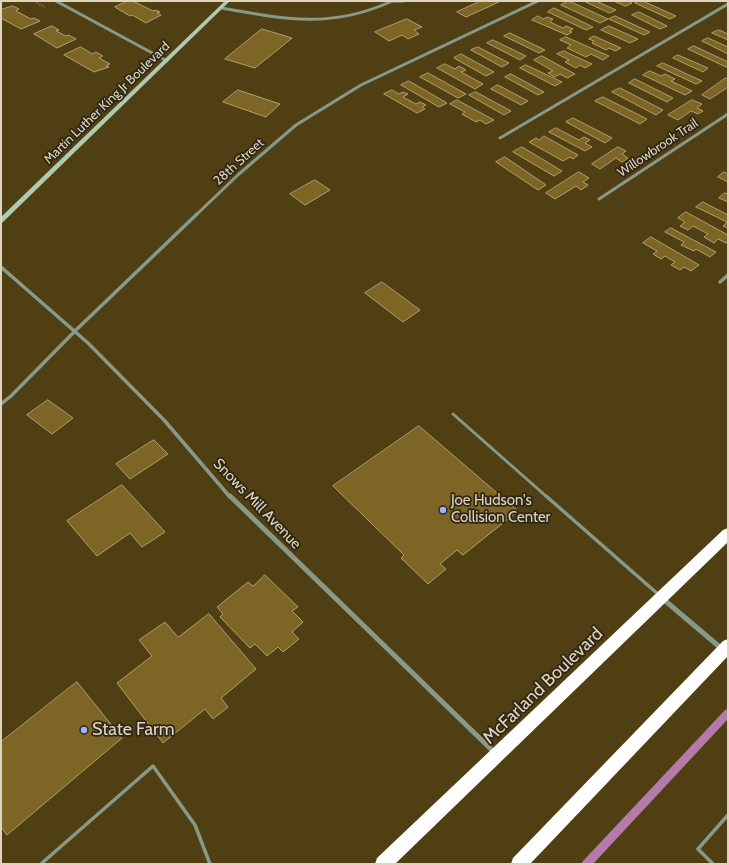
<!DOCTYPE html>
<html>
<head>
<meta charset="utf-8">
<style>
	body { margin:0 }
	#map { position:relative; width:729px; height:865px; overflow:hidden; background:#503f12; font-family:Cabin,sans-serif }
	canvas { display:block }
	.frame { position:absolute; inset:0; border:2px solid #dfd5be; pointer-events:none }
</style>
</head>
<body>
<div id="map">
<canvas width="729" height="865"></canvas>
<div class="frame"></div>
</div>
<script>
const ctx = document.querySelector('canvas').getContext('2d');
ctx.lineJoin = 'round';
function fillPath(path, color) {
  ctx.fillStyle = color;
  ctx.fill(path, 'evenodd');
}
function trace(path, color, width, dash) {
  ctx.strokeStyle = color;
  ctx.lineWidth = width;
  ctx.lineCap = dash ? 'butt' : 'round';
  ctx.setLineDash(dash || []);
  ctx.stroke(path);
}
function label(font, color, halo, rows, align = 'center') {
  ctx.font = font + ' Cabin,sans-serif';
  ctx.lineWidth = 3.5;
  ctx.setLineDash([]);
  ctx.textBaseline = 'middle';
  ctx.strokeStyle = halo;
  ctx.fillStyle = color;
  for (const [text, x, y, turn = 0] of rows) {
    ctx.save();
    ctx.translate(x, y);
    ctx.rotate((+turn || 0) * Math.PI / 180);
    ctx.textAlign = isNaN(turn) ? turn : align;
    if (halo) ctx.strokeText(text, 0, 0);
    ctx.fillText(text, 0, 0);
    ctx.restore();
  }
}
const stream = new Path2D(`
	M728 709V719L593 864H581L583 861 725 710Z`);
const building = new Path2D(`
	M128 1H133L153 11 156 10 160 12 157 13 161 15 146 23 132 15 130 16 115 7Z
	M481 1H501L466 17 457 12Z
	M569 1 608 19 600 23 561 5Z
	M584 1H596L616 10 610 13Z
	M614 1H628L632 3 626 6Z
	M639 1H643L676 16 670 19 635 3Z
	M13 6 19 9 16 11 31 19 34 18 40 21 21 29 1 18V10Z
	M554 8 593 27 586 30 548 12Z
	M639 12 667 26 660 29 632 15Z
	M538 16 543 19 547 17 553 19 550 22 563 28 566 26 573 29 569 31 572 32 567 35 532 20Z
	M615 16 650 32 644 35 609 19Z
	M407 19 422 27 414 30 419 34 408 39 402 35 389 41 375 32Z
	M52 26 59 30 56 31 66 36 69 35 76 39 57 48 34 34Z
	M609 26 638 39 630 43 601 30Z
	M262 29 292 38 255 68 225 59Z
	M719 30 728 34V40L712 33Z
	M510 33 545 50 539 53 504 36Z
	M594 36 621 48 615 51 609 48 606 50 592 43 594 41 589 39Z
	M566 37 609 56 603 60 591 54 586 57 567 48 571 45 560 40Z
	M708 38 728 47V54L702 41Z
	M493 40 526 56 520 60 487 43Z
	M694 46 728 62V66L726 67 688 49Z
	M81 47 92 54 96 52 103 56 99 58 110 64 106 66 109 67 94 72 64 55Z
	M478 47 509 63 502 67 471 50Z
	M564 51 592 64 585 68 580 65 576 68 565 62 569 60 557 54Z
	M461 54 494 72 486 76 454 58Z
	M678 55 708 68 703 72 673 58Z
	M542 56 575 74 567 78 560 74 555 77 548 73 553 71 534 60Z
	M663 63 702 81 696 84 657 66Z
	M445 64 455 69 459 66 466 70 461 72 483 84 475 89 437 68Z
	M526 65 562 82 555 86 520 68Z
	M650 71 661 76 665 74 675 79 671 81 692 91 685 95 643 75Z
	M428 73 466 94 458 98 420 77Z
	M511 74 544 92 538 95 505 77Z
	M726 78 728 79V87L710 99 702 95Z
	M635 79 673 98 667 102 629 83Z
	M409 81 447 103 439 107 401 85Z
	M498 85 528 101 521 105 491 89Z
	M620 88 663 110 656 115 612 92Z
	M238 90 280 104 266 117 223 102Z
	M392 90 399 94 403 92 408 94 403 97 416 104 420 102 426 105 422 107 425 109 417 113 384 94Z
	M476 92 511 111 504 115 469 95Z
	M603 97 647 119 640 124 595 101Z
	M457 100 494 120 486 124 480 120 476 122 462 114 465 112 450 104Z
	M692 100 702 104 697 108 703 111 698 114 691 111 678 120 668 115Z
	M573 118 612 138 605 143 566 122Z
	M556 128 579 140 584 137 590 140 585 143 592 147 585 151 549 132Z
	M544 136 578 155 573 159 570 157 563 161 529 142 536 138 539 140Z
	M522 147 562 171 554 176 513 152Z
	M618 147 626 151 622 154 628 158 622 162 616 158 600 169 592 164Z
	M505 157 546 185 538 190 496 162Z
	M579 172 589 178 583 182 588 185 581 190 576 186 555 199 546 193Z
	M724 172 728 174V182L718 177Z
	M315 180 330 190 305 205 290 194Z
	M725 193 728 194V202L719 198Z
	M703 202 728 215V228L723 226 727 222 696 207Z
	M686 212 728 235V241L726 243 718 239 714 243 704 237 708 234 693 226 688 230 680 226 685 222 678 218Z
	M671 228 716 252 710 257 696 249 694 251 681 245 684 242 665 232Z
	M651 237 699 265 691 271 684 267 680 270 671 265 675 262 665 256 661 259 653 254 657 251 643 243Z
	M382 282 420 310 403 322 365 293Z
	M48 400 73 418 52 434 27 415Z
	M419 426 518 511 463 555 457 550 440 564 446 569 428 584 401 558 404 555 333 486Z
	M154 440 168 454 130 479 116 464Z
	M122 485 165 532 142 547 130 533 97 556 67 521Z
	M265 575 298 607 292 611 303 622 292 632 299 639 283 652 278 647 267 656 255 644 250 648 220 617 223 614 217 607 248 582 253 586Z
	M209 614 256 669 221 698 228 707 213 719 205 709 163 743 117 683 152 656 139 640 165 622 178 637Z
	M77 682 122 738 7 835 1 827V742Z`);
const path = new Path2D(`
	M34 1 45 7`);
const laneFar1 = new Path2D(`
	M453 414 547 497`);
const lane = new Path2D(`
	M546 496 659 595
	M42 863 153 766 195 825 210 864
	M713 864 698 849 728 815`);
const streetFar2 = new Path2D(`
	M56 1 167 61
	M390 1H403
	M221 8C283 19 330 29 390 2
	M500 138 728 4
	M599 199 728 114
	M196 215 239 174 296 125 361 85 538 1`);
const streetFar1 = new Path2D(`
	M1 267 88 343 164 420 230 497
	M720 282 728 275
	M1 404 11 396 76 330 197 214`);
const street = new Path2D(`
	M230 496 495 753
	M663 599 728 654`);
const secondary = new Path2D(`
	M225 1H230L3 222 1 223V217Z`);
const highway = new Path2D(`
	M728 528V542L395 864H375L377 858 723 530Z
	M728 639V656L530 864H511L513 858 723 641Z`);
const markers = [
	[443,510,4,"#9ab5fd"],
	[84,730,4,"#9ab5fd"]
];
const farStreetnames = [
	["Martin Luther King Jr Boulevard",107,103,-44],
	["Willowbrook Trail",658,148,-34],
	["28th Street",239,162,-42]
];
const poiNames = [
	["Joe Hudson's",451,501],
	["Collision Center",451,518]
];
const streetNames = [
	["Snows Mill Avenue",257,504,46]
];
const nearStreetnames = [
	["McFarland Boulevard",543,686,-44]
];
const nearPoinames = [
	["State Farm",92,730]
];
fillPath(stream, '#b57aa9');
fillPath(building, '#7c6525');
trace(building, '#b19f71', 1);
trace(path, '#7e6f49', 2, [1.5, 1.5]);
trace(laneFar1, '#88998a', 3);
trace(lane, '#88998a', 3.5);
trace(streetFar2, '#88998a', 3);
trace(streetFar1, '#88998a', 3.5);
trace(street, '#88998a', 5);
fillPath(secondary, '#aecab1');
fillPath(highway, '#fff');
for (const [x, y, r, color] of markers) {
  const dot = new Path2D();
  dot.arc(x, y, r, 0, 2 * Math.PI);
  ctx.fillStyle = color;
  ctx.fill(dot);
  trace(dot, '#2f2715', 1.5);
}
label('13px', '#dfd5be', '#2f2715', farStreetnames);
label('15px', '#dfd5be', '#2f2715', poiNames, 'left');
label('15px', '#dfd5be', '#2f2715', streetNames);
label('18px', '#dfd5be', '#2f2715', nearStreetnames);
label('18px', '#dfd5be', '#2f2715', nearPoinames, 'left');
</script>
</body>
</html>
